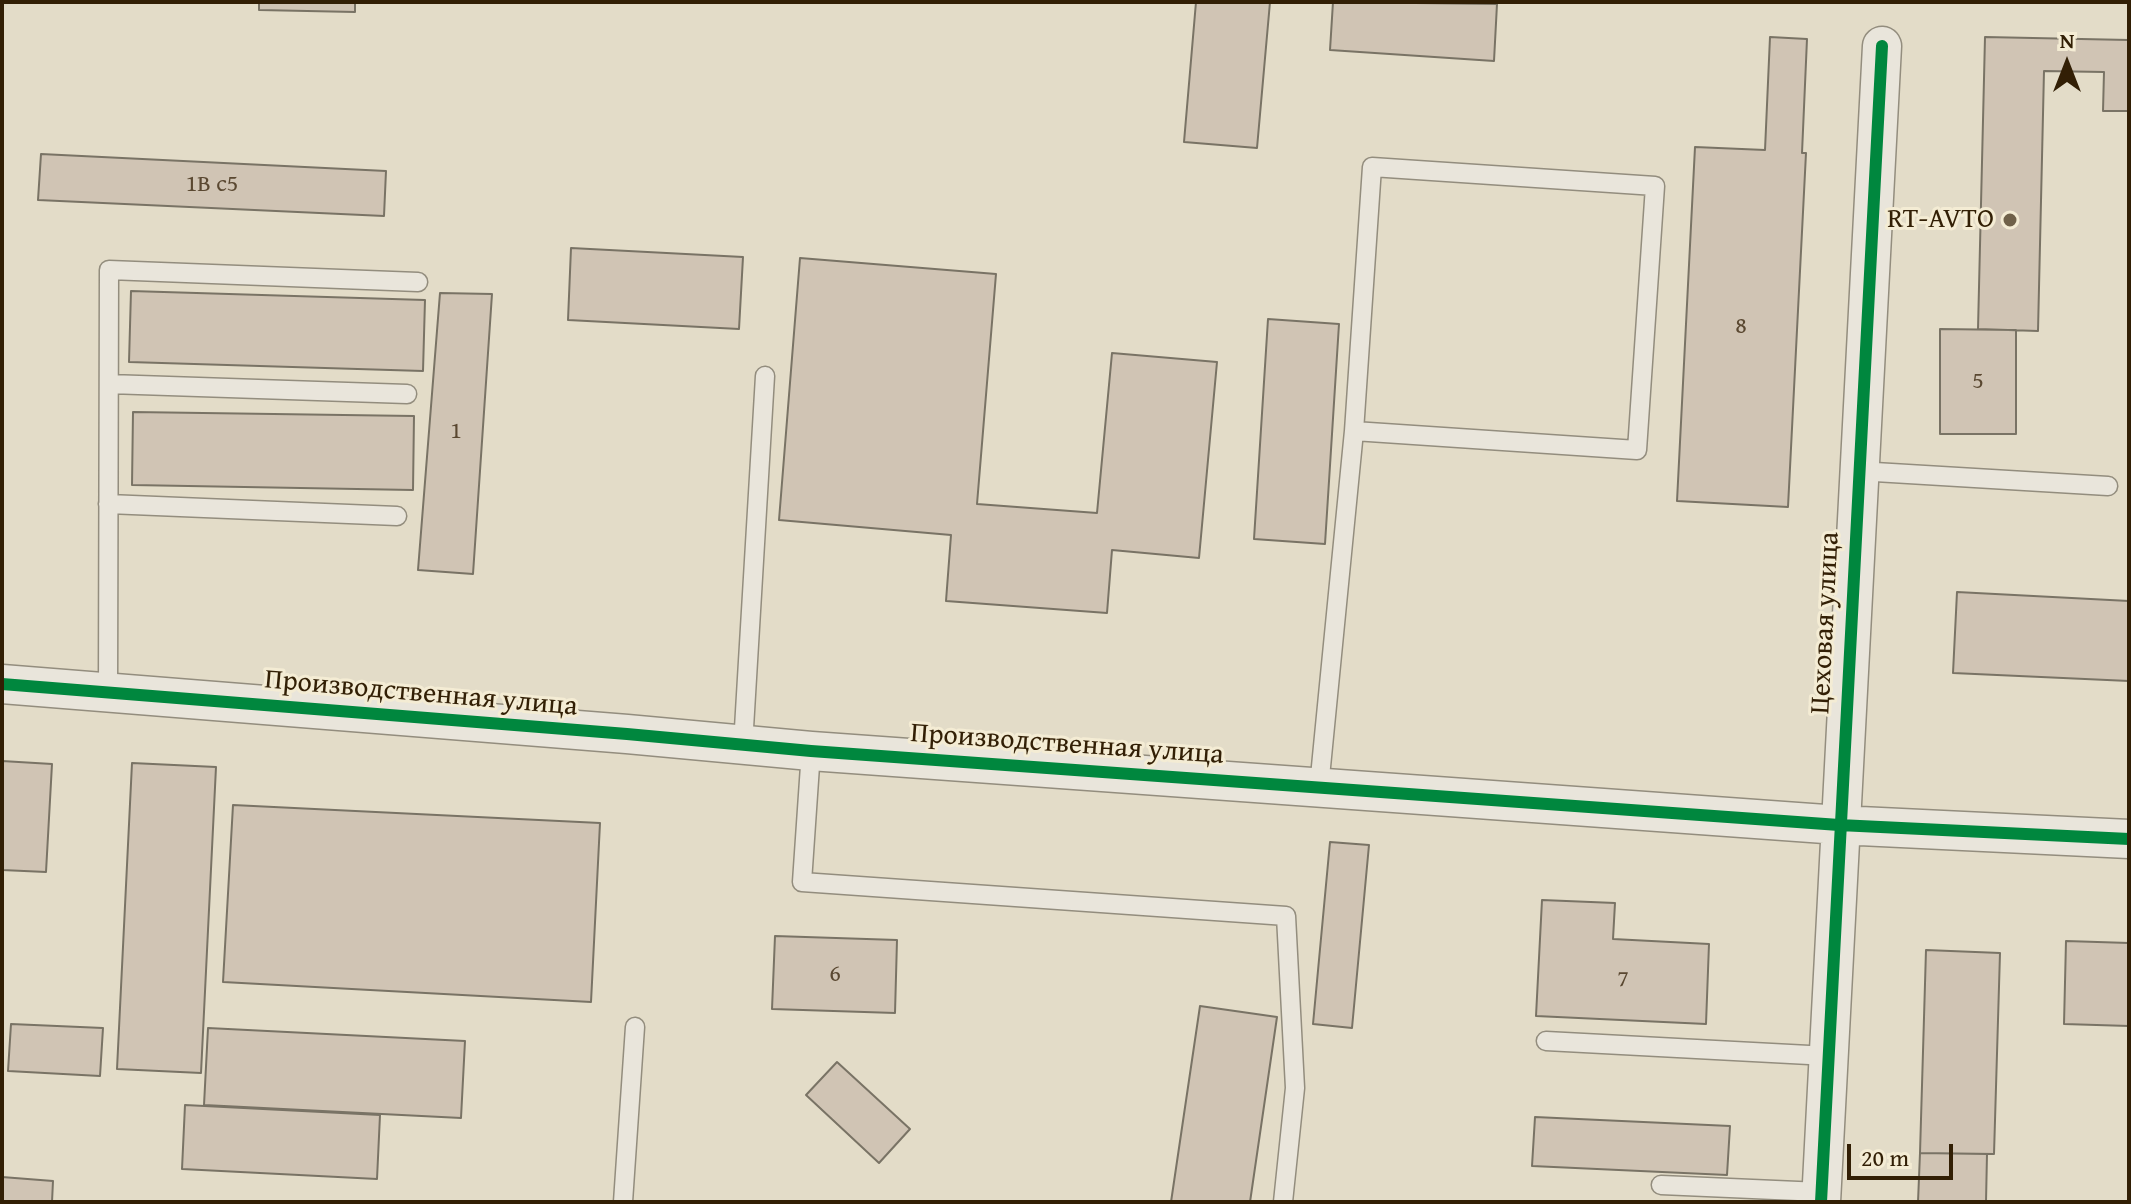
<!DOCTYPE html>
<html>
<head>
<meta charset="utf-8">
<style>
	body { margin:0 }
	#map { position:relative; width:2131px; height:1204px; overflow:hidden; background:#e3dcc8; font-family:"Gentium Book Plus",serif }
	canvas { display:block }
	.frame { position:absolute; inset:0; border:4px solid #321f05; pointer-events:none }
	.north { position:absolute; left:2027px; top:24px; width:80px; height:80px; -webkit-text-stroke:6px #f4ecd4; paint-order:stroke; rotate:0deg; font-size:22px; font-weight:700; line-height:32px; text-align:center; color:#321f05 }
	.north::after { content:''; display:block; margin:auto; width:28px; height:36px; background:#321f05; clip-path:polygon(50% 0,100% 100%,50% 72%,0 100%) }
	.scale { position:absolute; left:1847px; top:1144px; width:106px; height:36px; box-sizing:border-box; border:4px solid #321f05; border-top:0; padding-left:10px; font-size:24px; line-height:28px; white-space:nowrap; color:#321f05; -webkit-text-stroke:6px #f4ecd4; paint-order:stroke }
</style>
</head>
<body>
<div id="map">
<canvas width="2131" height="1204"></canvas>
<div class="frame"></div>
<div class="north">N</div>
<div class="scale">20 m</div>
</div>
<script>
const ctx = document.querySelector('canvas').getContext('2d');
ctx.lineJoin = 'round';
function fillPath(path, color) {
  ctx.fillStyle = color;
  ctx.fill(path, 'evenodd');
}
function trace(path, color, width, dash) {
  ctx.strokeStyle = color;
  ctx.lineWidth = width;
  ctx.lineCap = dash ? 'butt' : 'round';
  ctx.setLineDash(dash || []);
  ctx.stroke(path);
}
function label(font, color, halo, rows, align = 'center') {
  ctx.font = font + ' "Gentium Book Plus",serif';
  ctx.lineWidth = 6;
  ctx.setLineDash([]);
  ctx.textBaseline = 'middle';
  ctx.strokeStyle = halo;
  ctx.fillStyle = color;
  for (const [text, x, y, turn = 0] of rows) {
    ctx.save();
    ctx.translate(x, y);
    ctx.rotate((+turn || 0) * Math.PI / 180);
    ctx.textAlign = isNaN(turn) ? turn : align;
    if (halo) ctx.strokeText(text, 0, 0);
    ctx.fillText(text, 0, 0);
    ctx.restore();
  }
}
const building = new Path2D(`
	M259 2H355V12L259 10Z
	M1196 2H1270L1257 148 1184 142Z
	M1333 2 1497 4 1494 61 1330 50Z
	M1770 37 1807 39 1802 153H1806L1788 507 1677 501 1695 147 1765 150Z
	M1985 37 2129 40V111H2103L2104 72 2044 71 2038 331 1978 329Z
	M41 154 386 171 384 216 38 200Z
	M571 248 743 257 739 329 568 320Z
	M800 258 996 274 977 504 1097 513 1112 353 1217 362 1199 558 1112 550 1107 613 946 601 951 535 779 520Z
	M131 291 425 300 423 371 129 362Z
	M440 293 492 294 473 574 418 570Z
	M1268 319 1339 324 1325 544 1254 539Z
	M1940 329 2016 330V434H1940Z
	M133 412 414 416 413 490 132 485Z
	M1957 592 2129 601V681L1953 673Z
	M2 761 52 764 46 872 2 870Z
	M132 763 216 767 201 1073 117 1069Z
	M233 805 600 823 591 1002 223 982Z
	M1330 842 1369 845 1352 1028 1313 1024Z
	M1542 900 1615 903 1613 939 1709 944 1706 1024 1536 1016Z
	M775 936 897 940 895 1013 772 1009Z
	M2066 941 2129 943V1026L2064 1024Z
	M1926 950 2000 953 1994 1154 1920 1153Z
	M1200 1006 1277 1017 1250 1202H1171Z
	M11 1024 103 1028 100 1076 8 1071Z
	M208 1028 465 1041 461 1118 204 1105Z
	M837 1062 910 1129 879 1163 806 1095Z
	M185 1105 380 1115 377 1179 182 1169Z
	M1535 1117 1730 1126 1727 1175 1532 1166Z
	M1920 1153 1987 1154 1986 1202H1918Z
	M2 1177 53 1181 52 1202H2Z
	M475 1201H542V1202H475Z`);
const service = new Path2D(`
	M109 384 407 394
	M1858 471 2108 486
	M108 504 397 516
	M108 693 109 270 418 282
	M743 745 765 376
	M811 751 802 882 1286 916 1295 1088 1283 1202
	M1319 787 1354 431 1372 167 1655 186 1637 450 1354 431
	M1546 1041 1828 1056
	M1661 1185 1821 1192
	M623 1202 635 1027`);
const minor = new Path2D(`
	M2 684 627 734 811 751 1839 825 2129 839
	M1821 1202 1882 46`);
const cycleway = new Path2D(`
	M2 684 627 734 811 751 1839 825 2129 839
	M1821 1202 1882 46`);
const markers = [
	[2010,220,8,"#706149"]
];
const numberNames = [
	["1В с5",212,185],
	["8",1741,327],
	["5",1978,382],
	["1",456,432],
	["6",835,975],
	["7",1623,980]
];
const poiNames = [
	["RT-AVTO",1994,220]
];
const streetNames = [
	["Цеховая улица",1826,623,-87],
	["Производственная улица",421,694,5],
	["Производственная улица",1067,745,4]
];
fillPath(building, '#d0c4b4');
trace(building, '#797365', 2);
trace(service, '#938d7e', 21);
trace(minor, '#938d7e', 41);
trace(service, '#e9e5db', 18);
trace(minor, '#e9e5db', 38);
trace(cycleway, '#00873e', 12);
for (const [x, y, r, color] of markers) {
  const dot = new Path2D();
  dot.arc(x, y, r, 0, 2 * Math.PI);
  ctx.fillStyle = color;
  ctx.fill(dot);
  trace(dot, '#f4ecd4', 3);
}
label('24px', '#5a4831', null, numberNames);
label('28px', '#321f05', '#f4ecd4', poiNames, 'right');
label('28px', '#321f05', '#f4ecd4', streetNames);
</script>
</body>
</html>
